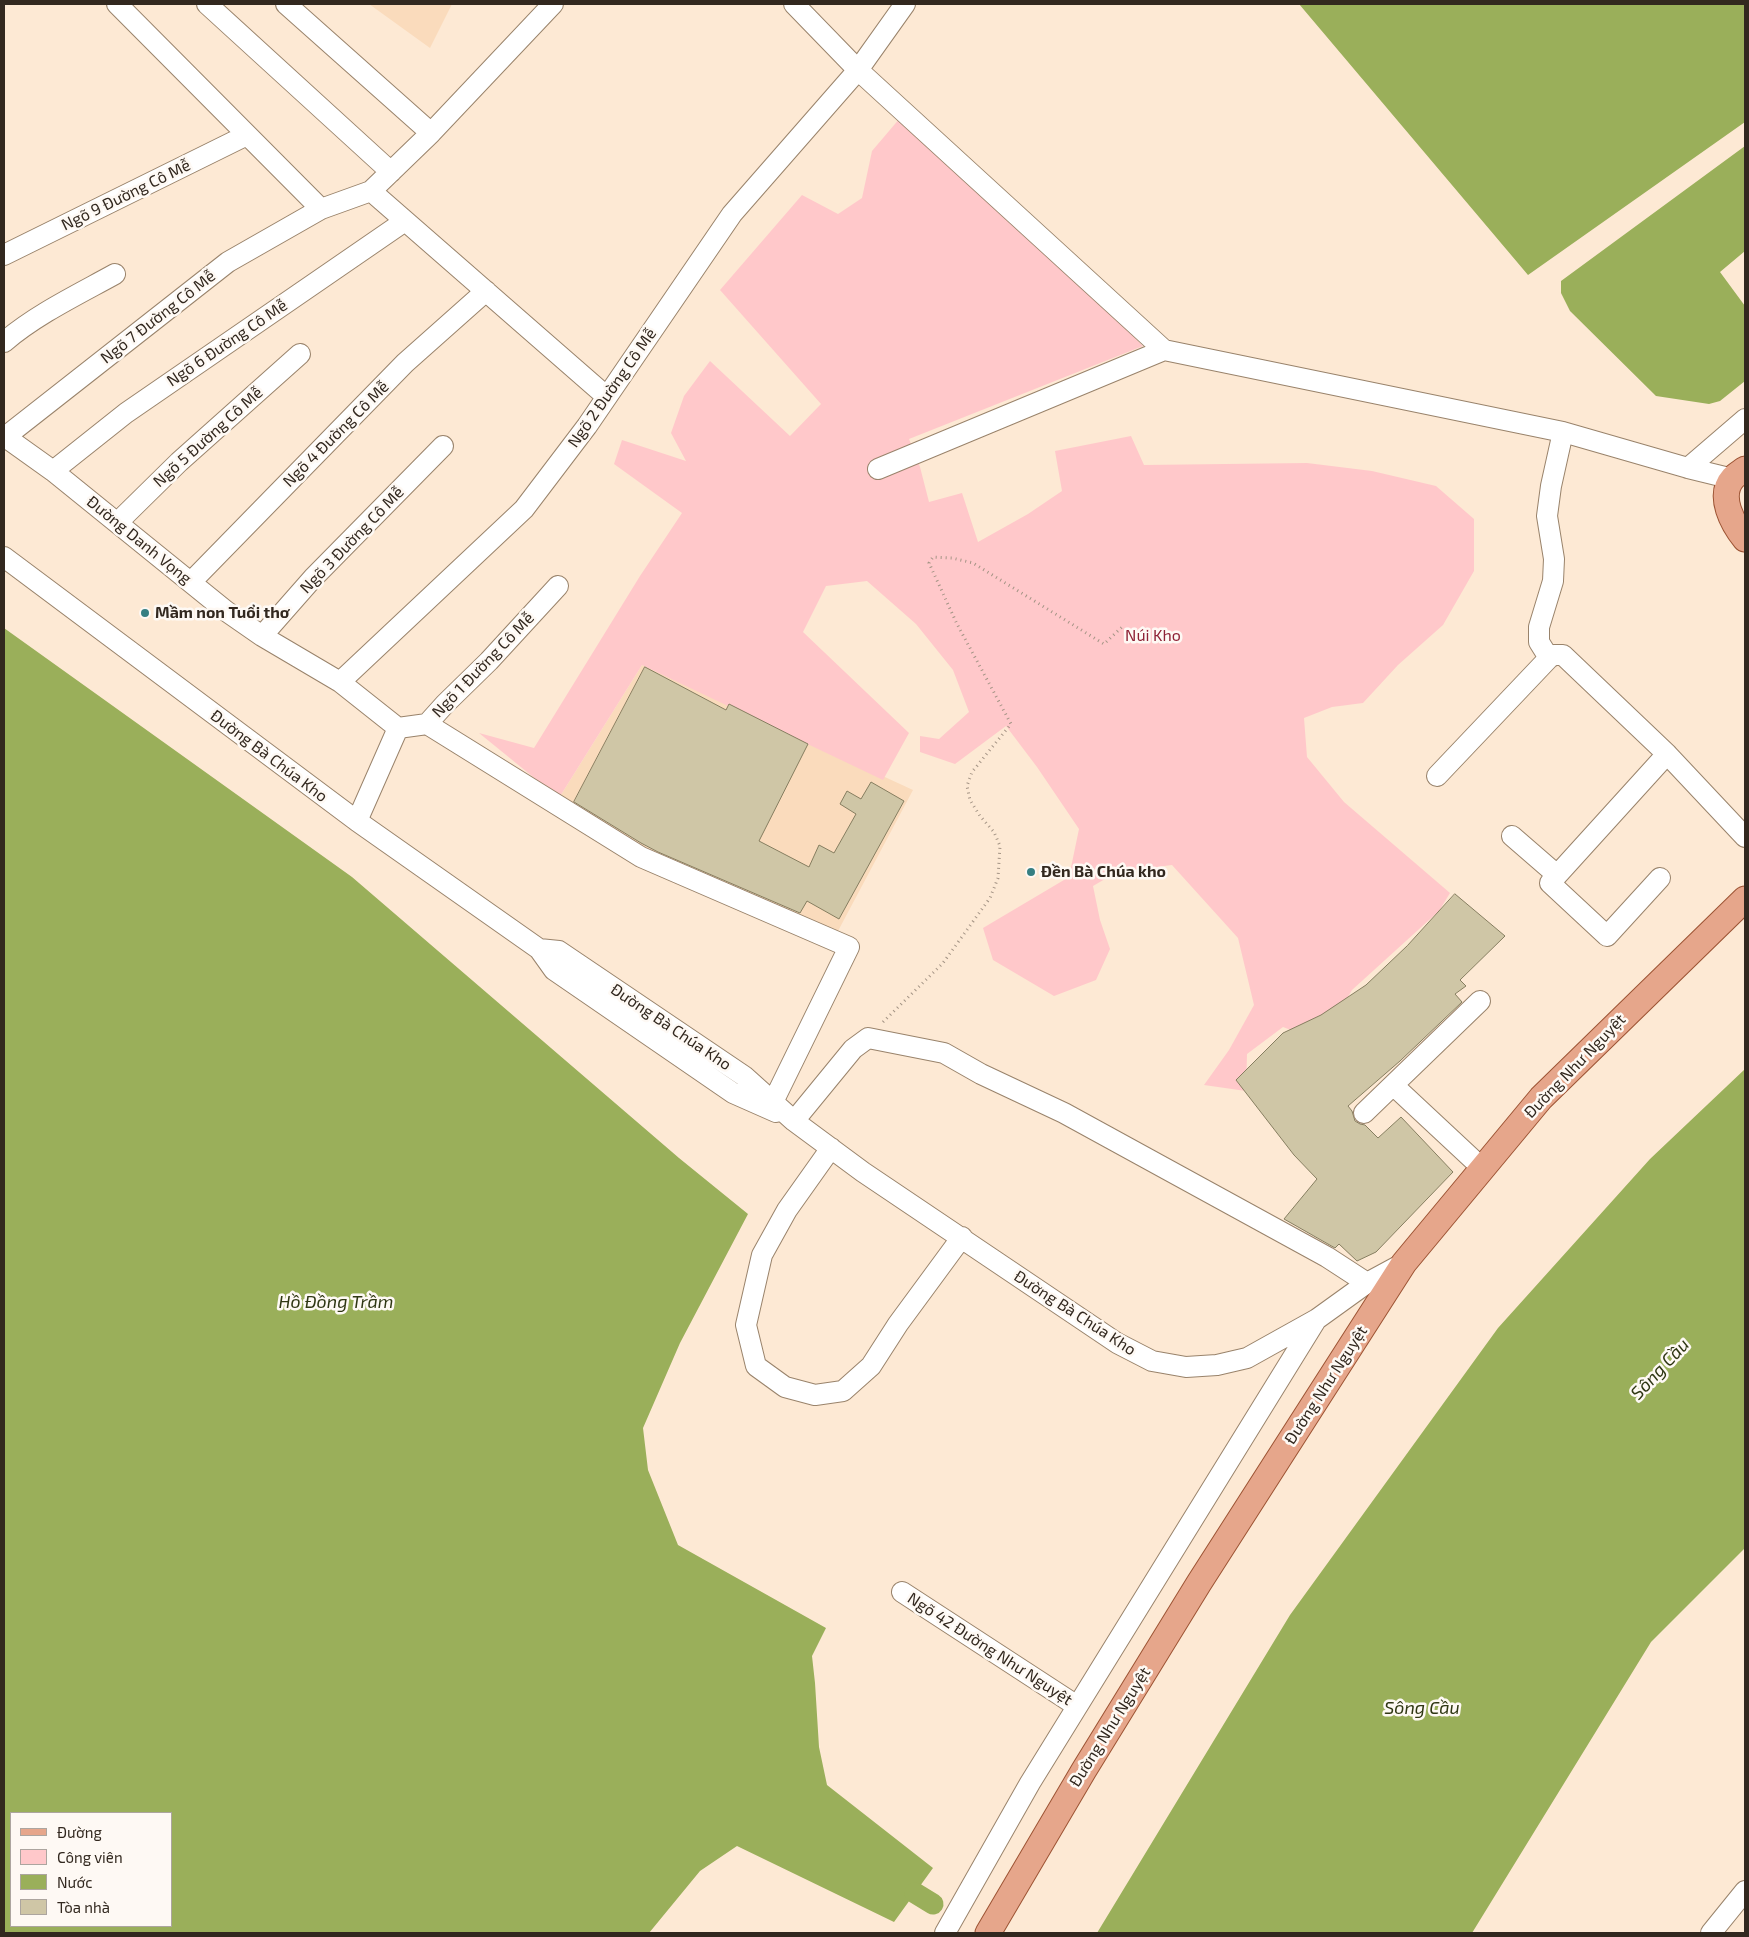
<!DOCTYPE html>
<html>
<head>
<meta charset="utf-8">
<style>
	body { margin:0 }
	#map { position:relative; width:1749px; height:1937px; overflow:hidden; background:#fde9d4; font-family:"Exo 2",sans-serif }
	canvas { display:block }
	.frame { position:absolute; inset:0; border:5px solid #32281f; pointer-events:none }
	.legend { position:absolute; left:10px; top:1812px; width:162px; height:115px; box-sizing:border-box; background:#fef9f4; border:1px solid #aca59f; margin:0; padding:6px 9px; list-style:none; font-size:15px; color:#32281f }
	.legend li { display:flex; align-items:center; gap:10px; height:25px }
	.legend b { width:25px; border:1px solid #aca59f }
</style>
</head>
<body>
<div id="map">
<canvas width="1749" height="1937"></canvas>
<div class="frame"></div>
<ul class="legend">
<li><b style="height:6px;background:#e6a68b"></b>Đường</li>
<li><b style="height:14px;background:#ffc8ca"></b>Công viên</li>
<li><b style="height:14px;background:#9aaf5a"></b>Nước</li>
<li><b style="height:14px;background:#cfc6a6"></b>Tòa nhà</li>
</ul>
</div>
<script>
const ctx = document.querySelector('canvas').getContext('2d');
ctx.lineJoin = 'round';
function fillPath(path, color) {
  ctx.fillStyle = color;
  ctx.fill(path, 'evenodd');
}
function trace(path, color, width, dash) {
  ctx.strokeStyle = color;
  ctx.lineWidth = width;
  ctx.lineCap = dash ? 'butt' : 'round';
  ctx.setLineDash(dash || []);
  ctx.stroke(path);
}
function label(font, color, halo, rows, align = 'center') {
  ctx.font = font + ' "Exo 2",sans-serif';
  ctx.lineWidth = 5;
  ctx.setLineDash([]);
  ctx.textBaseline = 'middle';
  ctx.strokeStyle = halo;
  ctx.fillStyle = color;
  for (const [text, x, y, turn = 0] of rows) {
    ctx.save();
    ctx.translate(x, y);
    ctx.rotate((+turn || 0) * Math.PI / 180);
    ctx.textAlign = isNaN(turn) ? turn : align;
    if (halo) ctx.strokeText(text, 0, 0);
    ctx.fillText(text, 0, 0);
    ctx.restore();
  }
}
const built = new Path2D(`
	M369 4H452L430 48Z
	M642 665 913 790 838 931 656 861 559 798Z`);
const green = new Path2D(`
	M906 111 1143 346 909 439 920 467 929 502 962 493 978 542 1028 514 1062 491 1055 451 1131 436 1144 465 1307 463 1372 471 1436 486 1474 519V571L1443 625 1398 665 1363 703 1332 707 1304 718 1307 757 1344 802 1450 893 1439 911 1352 990 1334 1021 1309 1037 1283 1027 1247 1054 1246 1091 1204 1085 1229 1050 1254 1005 1238 938 1172 865 1117 872 1093 886 1100 920 1110 949 1096 980 1054 996 993 960 983 928 1069 877 1079 829 1037 767 1006 726 955 764 920 752V736L939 739 969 712 953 670 916 624 867 581 826 586 803 632 909 733 883 780 642 665 559 798 479 733 534 748 640 576 682 513 614 464 622 440 686 461 671 433 684 396 710 361 790 436 821 404 720 290 802 195 838 214 862 198 872 151Z`);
const water = new Path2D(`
	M1299 4H1745V122L1528 275Z
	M1745 146V251L1720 272 1745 306V381L1720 401 1709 404 1656 396 1570 311 1561 293V281Z
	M4 628 352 877 679 1158 748 1214 680 1343 643 1428 648 1470 678 1545 826 1628 812 1656 815 1683 819 1747 827 1785 933 1868 894 1922 737 1846 700 1871 649 1933H4ZM11 1813H171V1926H11Z
	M1745 1069V1548L1651 1642 1472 1933H1097L1290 1615 1498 1328 1650 1159Z`);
const canal = new Path2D(`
	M915 1893 933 1904`);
const building = new Path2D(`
	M645 667 726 710 729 704 808 744 759 841 809 867 819 845 834 853 856 814 840 804 847 791 861 799 871 782 904 801 839 919 807 901 800 913 658 852 641 843 574 802Z
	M1455 894 1505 936 1460 980 1466 986 1455 994 1462 1002 1400 1061 1348 1106 1352 1111 1355 1121 1360 1124 1365 1125 1378 1138 1401 1117 1453 1172 1376 1252 1357 1261 1339 1244 1335 1248 1284 1219 1317 1179 1294 1155 1236 1080 1283 1033 1321 1015 1366 985 1407 946Z`);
const path = new Path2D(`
	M883 1022 943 963 990 898 998 878 1000 846 994 832 980 816 970 800 967 786 972 772 1011 724 957 624 929 563 933 557 952 558 973 563 1104 644 1122 627`);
const minor = new Path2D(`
	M117 4 321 209 371 191 431 133 553 4
	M207 4 391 172
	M286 4 431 133
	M794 4 858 70 1164 350 1563 432 1688 468 1733 479
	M371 191 607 397
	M4 255 247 135
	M4 342C37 314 77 295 115 274
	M4 436 53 471 226 611 262 636 340 682 398 728
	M5 437 228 262 321 209
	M1688 468 1745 419
	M878 469 1164 350
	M53 471 126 413 405 221
	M118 522 179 462 300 354
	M4 557 357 821 539 949 554 970 733 1093 776 1112
	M191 582 405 363 486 291
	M262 636 313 578 443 446
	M1549 658 1539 642V627L1553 581 1554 559 1547 516 1551 486 1563 432
	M340 682 524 509 587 426 732 214 858 70 905 4
	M427 724 641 857 849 947 773 1102
	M398 728 427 724 445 704 489 661 558 586
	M1437 776 1549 658 1554 655H1563L1667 754 1745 837
	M357 821 398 728
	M1512 836 1557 875
	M1660 878 1607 936 1550 883 1667 754
	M539 949 559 951 744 1076 794 1121 863 1172 1117 1343 1152 1361 1186 1367 1217 1365 1247 1358 1317 1319 1367 1283 1404 1263
	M1480 1001 1393 1085 1482 1168
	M1364 1113 1393 1085
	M794 1121 853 1049 868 1038 944 1053 981 1074 1064 1113 1327 1257 1367 1283
	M831 1148 787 1210 762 1255 746 1325 756 1366 785 1387 815 1395 843 1391 871 1366 898 1324 962 1237
	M902 1592 1077 1706
	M945 1933 1030 1783 1316 1320
	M1711 1933 1745 1891`);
const major = new Path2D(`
	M1745 469C1741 472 1736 475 1733 478 1717 496 1733 524 1745 539
	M988 1933 1084 1770 1199 1583 1404 1263 1541 1098 1745 899`);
const markers = [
	[145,613,5,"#367f82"],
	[1031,872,5,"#367f82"]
];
const streetNames = [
	["Ngõ 9 Đường Cô Mễ",126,195,-26],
	["Ngõ 7 Đường Cô Mễ",158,317,-38],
	["Ngõ 6 Đường Cô Mễ",227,343,-34],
	["Ngõ 2 Đường Cô Mễ",612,388,-55],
	["Ngõ 4 Đường Cô Mễ",336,434,-45],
	["Ngõ 5 Đường Cô Mễ",208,437,-42],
	["Đường Danh Vọng",139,540,39],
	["Ngõ 3 Đường Cô Mễ",352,540,-46],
	["Ngõ 1 Đường Cô Mễ",483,665,-46],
	["Đường Bà Chúa Kho",269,756,37],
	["Đường Bà Chúa Kho",671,1027,34],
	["Đường Như Nguyệt",1575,1066,-46],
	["Đường Bà Chúa Kho",1075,1313,33],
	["Đường Như Nguyệt",1326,1385,-57],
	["Ngõ 42 Đường Như Nguyệt",990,1649,33],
	["Đường Như Nguyệt",1110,1727,-58]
];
const poiNames = [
	["Mầm non Tuổi thơ",155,613],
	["Đền Bà Chúa kho",1041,872]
];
const parkNames = [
	["Núi Kho",1153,636]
];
const waterNames = [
	["Hồ Đồng Trầm",336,1302],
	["Sông Cầu",1660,1369,-47],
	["Sông Cầu",1422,1708]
];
fillPath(built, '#fadbbc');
fillPath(green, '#ffc8ca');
fillPath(water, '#9aaf5a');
trace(canal, '#9aaf5a', 21);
fillPath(building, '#cfc6a6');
trace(building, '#867e60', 1);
trace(minor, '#99836b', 22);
trace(major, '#9c5333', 27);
trace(path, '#a49485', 3, [1, 4]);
trace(minor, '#fff', 20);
trace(major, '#e6a68b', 25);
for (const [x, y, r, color] of markers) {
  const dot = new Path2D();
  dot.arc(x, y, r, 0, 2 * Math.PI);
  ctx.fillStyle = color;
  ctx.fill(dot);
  trace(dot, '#fef9f4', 2);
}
label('16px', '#32281f', '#fef9f4', streetNames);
label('bold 16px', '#32281f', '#fef9f4', poiNames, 'left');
label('16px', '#8e2135', '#fef9f4', parkNames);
label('italic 18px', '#2f3713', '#fef9f4', waterNames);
</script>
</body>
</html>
